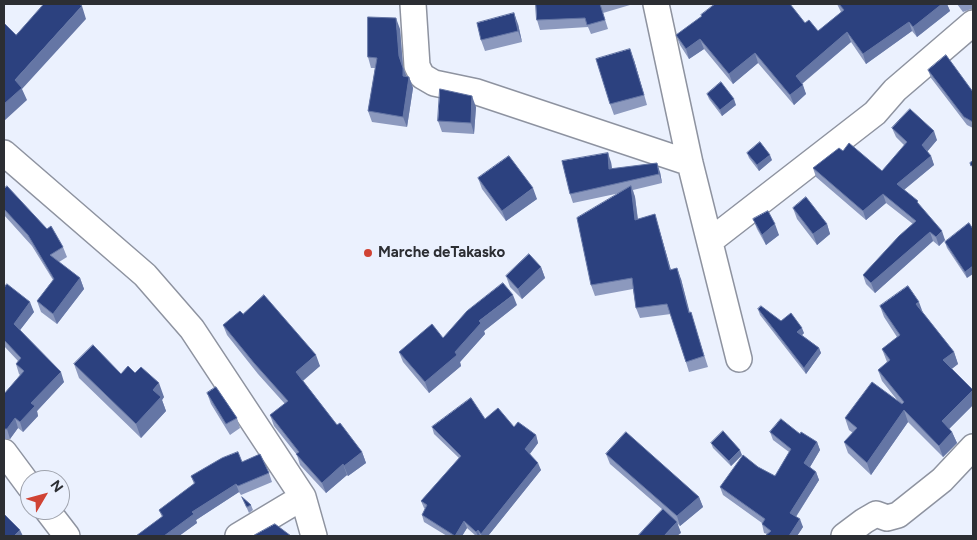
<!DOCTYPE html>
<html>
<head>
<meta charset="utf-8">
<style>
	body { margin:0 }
	#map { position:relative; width:977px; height:540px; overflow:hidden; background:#ebf1fe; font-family:Figtree,sans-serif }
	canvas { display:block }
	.frame { position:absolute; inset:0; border:5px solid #2c2e33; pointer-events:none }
	.north { position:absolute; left:20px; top:470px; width:50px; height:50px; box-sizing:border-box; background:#ebf1fe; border:1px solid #9fa3ad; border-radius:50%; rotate:53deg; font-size:14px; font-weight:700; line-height:20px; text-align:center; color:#2c2e33 }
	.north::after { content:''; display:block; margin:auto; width:18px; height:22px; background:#d04334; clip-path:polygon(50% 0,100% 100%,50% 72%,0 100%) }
</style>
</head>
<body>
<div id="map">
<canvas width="977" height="540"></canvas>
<div class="frame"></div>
<div class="north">N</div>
</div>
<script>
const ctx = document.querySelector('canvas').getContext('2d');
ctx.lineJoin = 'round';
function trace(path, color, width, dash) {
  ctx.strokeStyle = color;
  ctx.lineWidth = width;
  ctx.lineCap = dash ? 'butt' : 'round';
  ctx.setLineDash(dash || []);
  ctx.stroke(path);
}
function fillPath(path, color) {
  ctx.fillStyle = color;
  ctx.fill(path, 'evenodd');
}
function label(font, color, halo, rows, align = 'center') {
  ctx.font = font + ' Figtree,sans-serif';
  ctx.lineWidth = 5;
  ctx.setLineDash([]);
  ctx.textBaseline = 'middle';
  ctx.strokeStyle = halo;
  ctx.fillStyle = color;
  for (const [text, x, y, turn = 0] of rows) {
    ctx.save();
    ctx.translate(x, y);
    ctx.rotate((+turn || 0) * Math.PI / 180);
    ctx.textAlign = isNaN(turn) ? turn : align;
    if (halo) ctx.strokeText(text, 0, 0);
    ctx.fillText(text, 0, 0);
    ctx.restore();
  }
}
const minor = new Path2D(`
	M413 4 417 66 422 76 434 83 477 92 690 163
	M656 4 690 163 739 359
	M4 153 145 275 192 329 303 497 314 536
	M710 241 875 113 895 90 973 23
	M4 452 30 487
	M47 510 67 536
	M238 536 303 497
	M844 536 864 521 876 514 887 518 898 515 942 480 973 447`);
const wall = new Path2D(`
	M536 4H629L630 5 603 13 608 29 591 34 588 27 540 30 537 20Z
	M837 4H947L950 11 917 37 912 31 866 64 851 42 802 84 806 94 794 105 758 63 733 84 704 49 689 59 680 45 676 35 805 23 818 31 841 12Z
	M957 4H973V9H971L963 12Z
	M518 24 522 42 485 51 481 40Z
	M400 29 403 66 407 77H409L413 88 407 127 372 122 368 111 375 68H371L368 57Z
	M634 60 647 105 614 115 610 104Z
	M928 70 973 92V128L967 125 931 78Z
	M707 94 736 105 722 116 709 99Z
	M476 107 474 134 442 132 438 121Z
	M892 128 937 140 927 152 931 156 934 165 904 190 919 205 945 240 939 246 933 241 875 293 866 284 863 275 913 224 886 203 866 220 816 177 813 168 843 151 882 171 905 146 896 137Z
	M747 153 772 160 759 171 749 158Z
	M611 162 612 168 660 172 662 183 633 190 635 197 638 219 658 225 671 270 681 279 690 313 691 312 694 323 708 367 689 372 671 314 640 318 636 308 633 289 595 296 591 285 620 193 573 203 570 194Z
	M478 178 537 199 506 221 482 189Z
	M4 189 63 247 67 257 59 262 80 278 84 289 57 324 41 312 37 301 53 280 32 246 4 215Z
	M793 208 827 224 830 234 817 245 797 219Z
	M753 219 779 235 766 245 757 229Z
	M969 223 967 278 947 248 945 242Z
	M541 267 545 278 522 299 510 287 506 276Z
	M4 288 34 312 20 330 64 382 37 411 38 416 23 432 18 428 10 439H4V394L20 375 19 374 16 364 18 361 4 346Z
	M517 305 484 331 485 334 460 362 461 366 429 393 403 362 399 352 443 338Z
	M880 306 923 313 954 352 958 364 951 369 973 390V405L949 429 952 432 957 443 943 457 908 422 871 475 848 453 844 442 853 433 849 430 845 418 898 401 882 381 878 370 887 362 882 349 897 337 884 317Z
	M758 309 804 333 802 335 819 348 821 353 806 374 760 315Z
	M243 314 320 366 303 381 337 425 362 452 366 463 348 476 347 475 326 493 300 465 297 455 274 426 270 415 285 404 258 374 227 335 223 325Z
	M74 364 121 374 135 373 164 397 162 400 166 411 141 438 79 378Z
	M207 393 237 418 240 428 230 435 211 404Z
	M485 419 514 427 536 435 538 443 530 454 541 470 488 536H476L467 528 462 536H447L424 522 422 515 425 509 424 508 421 501 459 458 434 434 432 427Z
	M770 432 800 434 817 442 820 450 810 467 816 472 819 480 796 517 803 527 797 536H765L767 534 764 533 762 524V523L723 495 720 487 758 467 775 476 789 452 773 440Z
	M711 443 742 455 731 466 713 448Z
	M606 454 699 497 703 507 680 526 677 523 681 533 663 510 610 464Z
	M242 462 269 473 272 482 241 495 239 492 196 520 197 523 179 536H136L162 517 159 510 194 484 191 476Z
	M242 497 251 505 253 510 249 513Z`);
const shadedWall = new Path2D(`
	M942 4H947L950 11 917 37 913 27Z
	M82 6 86 19 22 89 27 100 4 121V104L15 80Z
	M514 13 518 24 522 42 518 31Z
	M396 18 400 29 403 67 399 56Z
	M909 22 912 31 866 64 863 54Z
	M847 32 851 42 799 86 796 76Z
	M700 39 704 49 689 59 686 49Z
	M630 49 634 60 647 105 644 95Z
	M755 53 758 63 733 84 729 74Z
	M403 68 407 78 403 76Z
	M409 77 413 88 407 127 403 117Z
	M803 85 806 94 794 105 790 95Z
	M472 96 476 107 474 134 471 123Z
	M734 99 736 105 722 116 720 110Z
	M934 131 937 140 925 154 922 145Z
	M608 153 611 162 613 178 609 169Z
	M770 155 772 160 759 171 757 165Z
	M931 156 934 165 900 193 897 184Z
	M657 163 660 172 662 183 659 174Z
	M631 186 635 197 639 230 635 220Z
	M533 188 537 199 506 221 502 211Z
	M883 194 886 203 866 220 863 211Z
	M655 214 658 225 674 281 670 270Z
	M775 224 779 235 766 245 762 235Z
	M827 224 830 234 817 245 813 234Z
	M942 231 945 240 939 246 936 237Z
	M930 232 933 241 875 293 871 283Z
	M973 266V274L967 278 965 272Z
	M541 267 545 278 522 299 518 289Z
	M677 268 681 279 692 323 689 313Z
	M80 278 84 289 57 324 53 314Z
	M513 295 517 305 484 331 485 334 460 362 461 366 429 393 425 382 479 321Z
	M30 302 34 312 17 334 14 324Z
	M919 302 923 313 916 304Z
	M802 328 804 333 799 338 797 332Z
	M819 348 821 353 806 374 804 368Z
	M954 352 958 364 948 372 943 360Z
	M316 355 320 366 300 383 296 372Z
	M61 372 64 382 37 411 38 416 23 432 20 422 31 403Z
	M159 383 164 397 162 400 166 411 141 438 136 424 153 390Z
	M973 390V405L946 432 942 421Z
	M904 410 908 422 871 475 867 463Z
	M15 418 18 428 10 439 7 429Z
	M952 432 957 443 943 457 939 446Z
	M536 435 538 443 528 456 525 449Z
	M817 442 820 450 807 472 804 463Z
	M740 450 742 455 731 466 729 461Z
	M362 452 366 463 348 476 344 466Z
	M538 463 541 470 488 536H482L481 534Z
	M343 464 347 475 326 493 322 483Z
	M816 472 819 480 793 521 790 513Z
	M236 484 239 492 196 520 197 523 179 536H164L192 512Z
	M699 497 703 507 680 526 677 516Z
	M800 519 803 527 797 536H789Z
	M464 521 467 528 462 536H455Z
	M677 522 681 533 677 536H664Z
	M20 530 23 536H14Z
	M478 530 480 536H478L476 532Z`);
const building = new Path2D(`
	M44 4H79L82 6 15 80 22 88 4 104V23L16 35Z
	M536 4H600L605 20 587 25 585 18 537 20Z
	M715 4H790L805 23 809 20 818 31 844 10 839 4H942L913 27 909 22 863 54 847 32 796 76 803 85 790 95 755 53 729 74 700 39 686 49 676 35 702 16 701 15Z
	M514 13 518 31 481 40 477 23Z
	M368 17 396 18 399 56 403 68V76L409 77 403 117 368 111 377 58 368 57Z
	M630 49 644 95 610 104 596 59Z
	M946 55 973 92V122L964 117 928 70Z
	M721 82 734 99 720 110 707 94Z
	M440 89 472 96 471 123 438 121Z
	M910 109 934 131 922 145 931 156 897 184 918 201 917 202 942 231 936 237 930 232 871 283 863 275 899 236 916 221 883 194 863 211 813 168 839 148 843 151 849 143 882 171 907 142 892 128Z
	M760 142 770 155 757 165 747 153Z
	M608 153 609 169 657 163 659 174 570 194 562 161Z
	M509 156 533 188 502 211 478 178Z
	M973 161V165L971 166 970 163Z
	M7 186 47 229 51 226 63 247 50 255 80 278 53 314 37 301 54 279 28 235 4 209V189Z
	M631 186 635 220 655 214 670 270 677 268 689 313 691 312 704 356 686 362 667 304 636 308 632 278 591 285 577 218Z
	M806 197 827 224 813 234 793 208Z
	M768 211 775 224 762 235 753 219Z
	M969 223 973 229V266L965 272 945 242Z
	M529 254 541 267 518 289 506 276Z
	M503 283 513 295 479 321 481 323 455 352 457 355 425 382 399 352 432 324 443 338 467 311Z
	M7 284 30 302 14 324 61 372 31 403 35 406 20 422 15 418 7 429H4V394L24 371 16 364 21 358 4 340V288Z
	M908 286 919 302 916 304 954 352 943 360 973 390 942 421 952 432 939 446 904 410 867 463 844 442 857 428 845 418 872 382 902 404 904 402 878 370 890 360 882 349 900 335 880 306Z
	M264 295 316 355 296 372 337 425 340 423 362 452 344 466 343 464 322 483 296 454 299 452 270 415 288 401 254 363 223 325 240 311 243 314Z
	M761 306 781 321 791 313 802 328 797 332 819 348 804 368 758 309Z
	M93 345 121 374 128 366 135 373 141 367 159 383 153 390 161 397 136 424 74 364Z
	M216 387 237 418 226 424 207 393Z
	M471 398 485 419 498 408 514 427 518 422 536 435 525 449 538 463 481 534 478 530 476 532 464 521 455 536 422 515 427 505 421 501 461 456 432 427Z
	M781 419 800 434 801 432 817 442 804 463 816 472 790 513 800 519 789 536H765L771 531 762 524 765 519 720 487 743 455 758 467 775 476 791 449 770 432Z
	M723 431 740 450 729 461 711 443Z
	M626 432 699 497 677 516 606 454Z
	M238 452 242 462 260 454 269 473 238 486 236 484 192 512 194 514 164 536H136L163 516 159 510 195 483 191 476 222 458Z
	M242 497 251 505 247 507Z
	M663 509 677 522 664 536H638Z
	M4 514 20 530 14 536H4Z
	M275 524 291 536H253Z`);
const markers = [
	[368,253,5,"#d04334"]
];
const poiNames = [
	["Marche deTakasko",378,253]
];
trace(minor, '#8e93a0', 28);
trace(minor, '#fff', 25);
fillPath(wall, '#8c99be');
fillPath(shadedWall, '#6576a5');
fillPath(building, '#2c417f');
trace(building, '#6576a5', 1);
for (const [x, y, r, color] of markers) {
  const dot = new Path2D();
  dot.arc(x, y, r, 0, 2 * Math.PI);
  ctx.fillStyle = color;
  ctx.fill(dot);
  trace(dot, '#ebf1fe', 2);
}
label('bold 15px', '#2c2e33', '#ebf1fe', poiNames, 'left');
</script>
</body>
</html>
